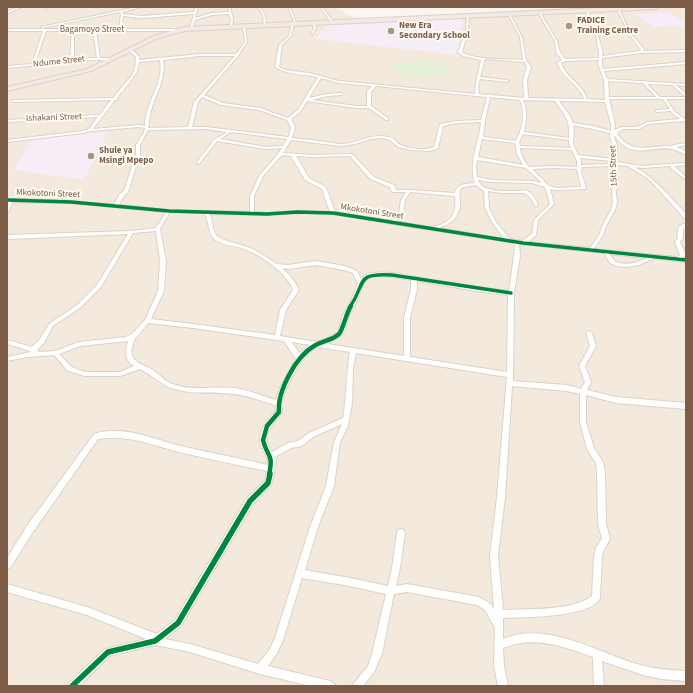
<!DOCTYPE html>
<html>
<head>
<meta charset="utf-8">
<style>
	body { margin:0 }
	#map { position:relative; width:693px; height:693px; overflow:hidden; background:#faf6ef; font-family:"Source Sans 3",sans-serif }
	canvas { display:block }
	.frame { position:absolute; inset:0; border:8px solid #7e5d48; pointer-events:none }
</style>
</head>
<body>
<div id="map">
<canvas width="693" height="693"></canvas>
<div class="frame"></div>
</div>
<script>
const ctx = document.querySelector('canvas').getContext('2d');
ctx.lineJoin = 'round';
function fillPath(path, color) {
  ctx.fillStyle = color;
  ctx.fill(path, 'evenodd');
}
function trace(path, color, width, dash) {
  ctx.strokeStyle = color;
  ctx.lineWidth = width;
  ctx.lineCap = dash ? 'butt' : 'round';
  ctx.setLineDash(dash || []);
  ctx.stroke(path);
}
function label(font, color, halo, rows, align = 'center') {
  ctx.font = font + ' "Source Sans 3",sans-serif';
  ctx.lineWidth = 4;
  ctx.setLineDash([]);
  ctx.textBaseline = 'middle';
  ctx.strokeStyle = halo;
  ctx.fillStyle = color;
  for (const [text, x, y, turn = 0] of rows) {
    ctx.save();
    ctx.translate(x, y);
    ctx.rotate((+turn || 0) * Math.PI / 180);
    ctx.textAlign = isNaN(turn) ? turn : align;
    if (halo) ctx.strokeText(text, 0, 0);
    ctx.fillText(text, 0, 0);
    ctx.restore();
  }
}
const residential = new Path2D(`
	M7 7H335L355 19 585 7H686V686H7Z`);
const education = new Path2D(`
	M667 12 686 22V26L654 27 634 14Z
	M460 18 463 20 456 55 315 39 328 24Z
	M108 132 84 180 13 170 33 138Z`);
const green = new Path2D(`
	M439 60 452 74 402 79 392 64Z`);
const street = new Path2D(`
	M18 7H21L7 14V12Z
	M47 7H49L47 9 46 8Z
	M137 7H142L122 12 123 14 142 16 194 12 196 7H198L195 18 212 13 229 12 228 7H230L233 19 232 27 231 28 230 27 231 19 229 14 212 15 195 20 192 28 191 29 190 28 194 14 142 18 123 16 122 29H176L177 30 176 31H96L100 58H112L114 59 113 60H88L7 68V66L32 64 43 31H7V29H119L121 15 120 12 42 28 41 27ZM46 31H72L70 60 35 63ZM74 31H93L97 58 74 59Z
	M258 7H260L265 15 266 26 264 25 263 15Z
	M288 7H290L297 25 295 24Z
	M320 7H322L334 23H332Z
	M618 8 619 9 631 34 644 49V51L686 50V52L640 53 602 58V64L603 69 686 62V64L604 71 607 79 686 84V86L676 85 686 94V99H666L675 112 686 120V122L683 121 648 124 639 129H623L618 132 617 134C621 138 624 143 629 145 638 151 661 145 673 146L674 145 686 143V145L676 147 682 149 686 152V155C681 153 678 150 672 149 657 146 639 155 626 147 621 144 618 140 615 136L614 137 617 146V162L642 166 686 163V165L674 166 686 177V180L672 169 670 166 642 168 635 167C656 179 670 197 686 214V218H684L659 190 647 178 628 166 617 165 615 170 618 179 616 193 617 203 615 210 607 224 603 235 594 249 677 257 680 255 675 242 678 238C677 230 678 225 686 223V226L683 230V238L680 242 686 255 683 258H686V262L654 258 639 265 627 267 617 266 610 263 604 253 519 244 520 256 514 293 513 381 567 385 581 389 585 382 579 366 590 346 586 333 589 331 592 333 596 346 585 366 591 382 587 390 616 397 686 403V409L616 403 586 395V422L594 448 603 462 605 472 606 524 610 539 603 552 602 556 600 598C592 618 523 617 503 618V639C507 638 511 636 515 635 554 626 601 653 637 664 653 669 670 670 686 671V681L662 679 643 675 602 661 604 686H594L593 657C569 648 541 638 516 644 511 645 507 647 503 648L504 666 508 686H498L494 666 495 628 485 610 477 605 407 592 394 594 382 654 374 672 363 686H352L354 683 368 666 372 654 386 594 350 586 302 578 283 640 276 655 268 666 330 681 333 683 335 686H311L260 674 190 652 155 645 110 656 79 686H67L69 683 105 649 146 639 87 615 7 592V584L87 607 157 634 175 620 247 498 265 481 267 471C238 465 208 459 179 452 152 445 127 434 98 439L33 532 10 568 7 569V558L27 526 94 434C122 424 153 439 181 446 210 453 239 458 268 465 269 458 265 454 262 448 255 434 268 420 276 411L275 405C261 401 247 395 233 394 213 391 193 395 174 389 161 385 152 375 140 369L120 376H85L68 371 54 355 26 357 7 361V357L31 352 24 349 7 344V340L32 347 40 339 49 324 77 305 97 285 128 234 7 239V235L131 231 156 228 166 212 71 203 12 202 9 211 7 212V199L71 201 114 205 119 195 124 191 136 154V145L144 132 145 128 139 127 90 131 83 133 7 142V140L83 131 89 129 98 117 7 122V120L100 115 111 100 13 102H12V100L113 98 132 75 135 68 136 57 129 51V49H131L139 56V60L200 54H236L245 42 243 26 244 25 245 26 247 42 238 56 204 95 223 103 260 108 288 118 298 110 318 77C304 74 287 75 275 67L279 45 289 36 292 24 293 23 294 24 291 36 282 45 279 67 285 70 309 73 339 81 475 94 476 82 481 60 463 56 458 52 466 31 467 16 468 15 469 16 468 31 462 52C472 60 509 59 523 60L520 37 508 14 509 13 510 14 522 37 526 60 531 67 527 80 528 98 584 99C579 84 563 79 557 63L562 60 556 52 555 41 538 13 540 12 557 41 560 52 565 59 599 58V53L596 35 590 25 586 9 588 10 592 25 598 35 603 53 602 56 639 51 641 50 629 34 617 9ZM200 56H235L194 102 188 127 148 128C149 124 149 119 150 115 154 96 167 80 163 60ZM485 59 525 62 527 67 523 80 524 98 491 95 489 94 487 95 479 94 478 86 480 79 507 82 509 81 507 80 480 77ZM160 60C164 80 150 97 146 116 145 119 145 122 145 126L139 125 93 129 115 100H117V98C125 87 138 76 139 62ZM599 60 598 64 604 80 605 100 587 99C583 84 566 78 561 63L565 61ZM321 78 339 83 372 86 367 92V106H356L312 100 327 96 342 95V93H341L327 94 309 98ZM608 81 643 83 656 97H609ZM647 84 672 85 686 97H660ZM376 86 487 97 481 120 457 121 440 124 434 147C425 151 410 149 401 145 396 143 395 138 389 137 369 133 358 144 341 144 336 144 331 142 326 142 314 140 303 139 292 138L295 127 291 119 300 112 307 101 356 108H369L386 120H388V118L371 106V92ZM202 97 221 105 259 110 287 120 291 127 289 136 288 137 206 127H192L198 102ZM490 97 520 100C525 113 523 128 516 141L483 137 485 121ZM609 99H663L670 109 657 110 655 111 656 112 671 111 673 114 680 119 647 122 637 127H622L614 130 615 124ZM523 100 555 101C564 114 571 120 569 138L524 132C526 121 528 111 523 100ZM559 101 605 102 611 124V131L593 126 573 123 570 116ZM481 122C479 144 468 161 475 183 466 184 457 183 455 193L409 190H396L394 185 374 177 352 154H351L313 155 283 153 291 140 341 146 355 144 370 139 382 138 390 140 398 147 412 150 428 151 434 150 438 148 443 126 457 123ZM573 125 593 129 610 133V137L613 146V159L578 155 573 143 574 131ZM206 129 227 132 214 140 197 162V164H199L217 141 266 149 282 148 278 154 259 176 250 196V212L169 210 119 205 123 197 128 192 140 154V145L148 130ZM231 132 287 139 283 146 266 147 220 139ZM523 134 569 140V143L571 148 520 146 519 142ZM482 139 515 143 517 154 523 165 478 157ZM520 148 572 150 577 161V167L553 166 529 167C524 161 521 156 520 148ZM284 155 291 156 305 180 322 189 330 212 297 211 267 213 254 212V196L263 176 281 156ZM296 156 313 157 350 156 370 179 390 187 392 192H406L401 200 399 214 391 221 335 212 326 187 309 178ZM580 158 613 161V164L581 165V161ZM477 160 526 168 542 183 532 181 491 180 477 177 476 167ZM612 166 611 170 614 179 612 193 613 203 611 210 603 224 599 235 590 248 528 242 536 235 538 220 554 204 550 189 556 190 586 189V188L581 172 582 167ZM553 168 577 169 581 187 556 188 549 186 532 169ZM478 180 491 182 532 183 545 187 550 204 534 220 532 234 522 241 510 239 496 222 489 208 488 191 501 193H525L532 200 534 205 536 206 538 205C536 200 533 193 527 191 524 190 520 191 518 191 506 191 482 193 478 180ZM476 185 484 191 485 208 492 222 504 239 439 228C451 224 460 217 460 203 460 198 459 194 460 190L463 187ZM410 192 455 196C457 210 453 221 439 225 436 226 433 227 430 227 418 226 407 223 396 221L403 214 405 200ZM170 212 204 213C210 221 207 232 214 239 222 246 234 245 244 249 261 255 287 273 293 290L280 310 275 335 193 324 151 319 164 291 166 261 160 229ZM297 213 333 214 389 223 391 224H393L515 243 514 256 509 291C481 288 454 283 426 279 410 276 392 271 374 273 369 273 364 275 361 279L357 271 345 266 316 261 288 265 277 264 255 250 245 246 224 240 217 236 214 231 211 218 209 214 267 215ZM156 231 160 261 158 291 145 320 133 333 126 337 79 342 55 351 39 352 37 350 44 343 53 326 81 307 101 287 133 233ZM609 254 647 258C638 262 625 267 615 261 613 260 611 256 609 254ZM316 265 344 270 353 273 358 284 350 303 343 315 339 330 337 332 326 339 317 342 280 336 286 310 299 290C295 281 289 274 282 268L288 269ZM374 276 392 277 411 280V289L404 318V356L327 344 341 336 345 330 349 315 356 303 364 282 367 279ZM417 281 482 292 508 295 507 372 410 357V318L417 289ZM148 323 193 328 284 341 296 359 280 388 276 400C262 396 249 390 235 388 213 386 188 392 168 382 163 379 159 374 153 370 146 366 138 364 133 358L131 351 135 338 137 337ZM128 341C125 351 124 360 134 366L120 372H85L72 367 59 354 80 346ZM292 342 310 345 299 353ZM317 347 350 352C346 374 347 396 343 418L309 433 298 441 288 443 272 452C270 449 268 446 267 443 263 432 277 420 282 412L281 403 286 388 304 356ZM356 353 507 377 497 497 490 556 494 610 491 604 479 597 407 584 396 586 400 568 405 533 404 530 401 529 398 530 397 533 392 568 388 586 350 578 305 570 318 527 334 486 340 442 348 426 352 403 353 368ZM512 386 567 391 580 394V422L587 449 596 463 597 472 598 524 602 538 596 548 594 556 592 596C573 611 527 609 503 610L498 556 505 497ZM342 424 334 442 326 486 310 527 275 638 270 649 258 664 190 644 165 639 181 626 253 504 271 485 275 469 276 462 275 457 291 448 302 446 313 437Z
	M313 22 314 23 316 28 312 35 311 34 314 28 312 23Z`);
const highway = new Path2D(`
	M622 7H659L656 9 185 31 158 38 91 71 7 91V87L87 69 154 36 185 27Z`);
const cyclewayFar2 = new Path2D(`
	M7 200 71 202 169 211 267 214 297 212 333 213 523 243 686 260
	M350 307C367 282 354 273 392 275L511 293`);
const cyclewayFar1 = new Path2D(`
	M269 475C274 452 267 458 263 440L267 426 279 412C277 392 296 356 314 346 322 341 331 341 339 334 343 330 346 313 351 306`);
const cycleway = new Path2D(`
	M72 686 108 652 155 641 178 623 250 501 268 483 270 474`);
const markers = [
	[569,26,4,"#a99382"],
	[391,31,4,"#a99382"],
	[91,156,4,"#a99382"]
];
const farPoinames = [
	["FADICE",577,21],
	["Training Centre",577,31],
	["New Era",399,26],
	["Secondary School",399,36],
	["Shule ya",99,151],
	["Msingi Mpepo",99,161]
];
const farStreetnames = [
	["Bagamoyo Street",92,30],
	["Ndume Street",59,62,-6],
	["Ishakani Street",54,118,-2],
	["15th Street",614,166,-92],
	["Mkokotoni Street",48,194,2],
	["Mkokotoni Street",372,212,9]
];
fillPath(residential, '#f3e9dc');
fillPath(education, '#f7edf6');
fillPath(green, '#e6f2d8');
trace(street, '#dad3cc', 2);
trace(highway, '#dcd2ca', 2);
fillPath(street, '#fefefd');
fillPath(highway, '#f3eae6');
trace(cyclewayFar2, '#00873e', 3.5);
trace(cyclewayFar1, '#00873e', 4.5);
trace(cycleway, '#00873e', 5.5);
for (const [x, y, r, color] of markers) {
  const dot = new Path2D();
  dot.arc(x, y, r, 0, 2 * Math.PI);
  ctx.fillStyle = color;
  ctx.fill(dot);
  trace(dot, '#fffaf2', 1.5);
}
label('bold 9px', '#7e5d48', '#fffaf2', farPoinames, 'left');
label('9px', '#7e5d48', '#fffaf2', farStreetnames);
</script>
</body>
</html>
